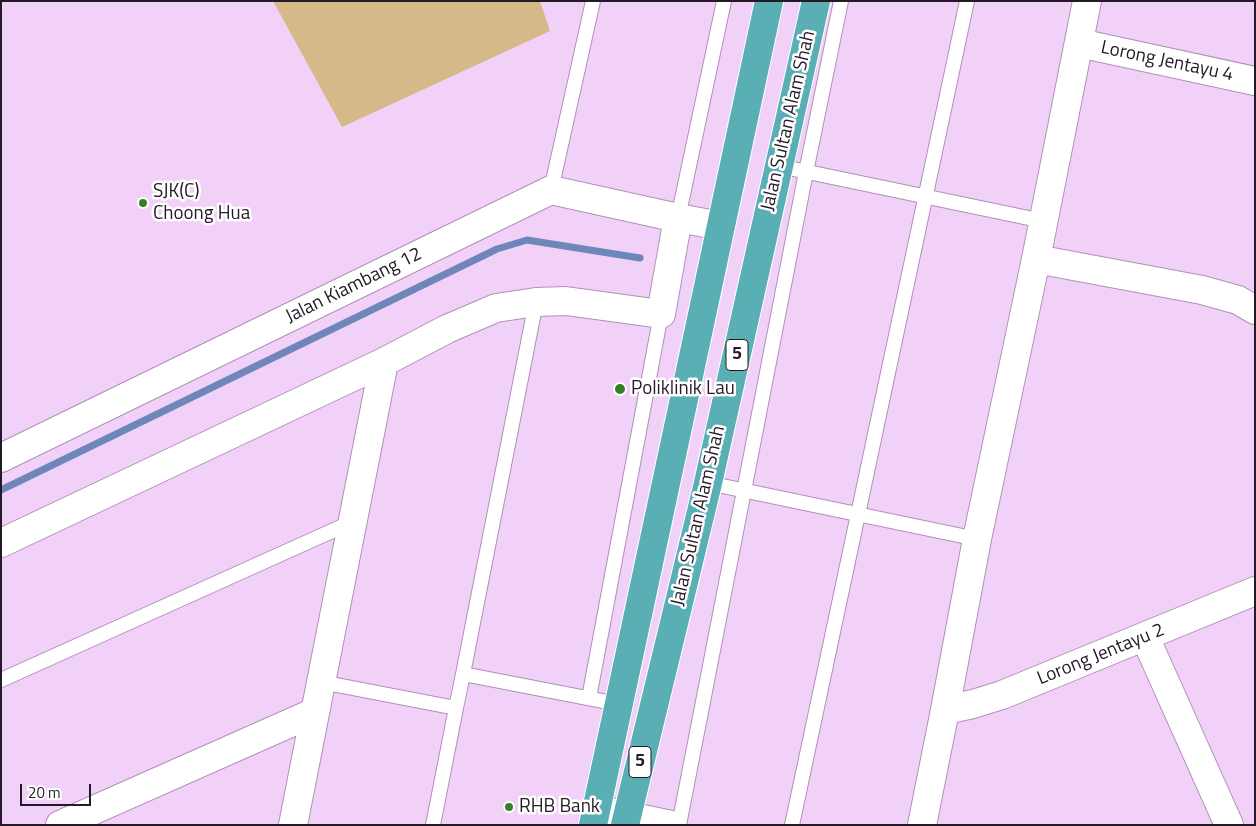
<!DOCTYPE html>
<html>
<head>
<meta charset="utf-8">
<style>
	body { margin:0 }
	#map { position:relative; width:1256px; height:826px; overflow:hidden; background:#f2d1f8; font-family:"Titillium Web",sans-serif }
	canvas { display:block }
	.frame { position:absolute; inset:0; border:2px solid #241927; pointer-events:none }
	.scale { position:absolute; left:20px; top:784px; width:71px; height:22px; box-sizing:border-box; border:2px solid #241927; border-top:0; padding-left:6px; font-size:15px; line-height:18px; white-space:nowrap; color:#241927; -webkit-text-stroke:4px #fff; paint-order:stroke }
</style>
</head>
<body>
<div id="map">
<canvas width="1256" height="826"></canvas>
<div class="frame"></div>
<div class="scale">20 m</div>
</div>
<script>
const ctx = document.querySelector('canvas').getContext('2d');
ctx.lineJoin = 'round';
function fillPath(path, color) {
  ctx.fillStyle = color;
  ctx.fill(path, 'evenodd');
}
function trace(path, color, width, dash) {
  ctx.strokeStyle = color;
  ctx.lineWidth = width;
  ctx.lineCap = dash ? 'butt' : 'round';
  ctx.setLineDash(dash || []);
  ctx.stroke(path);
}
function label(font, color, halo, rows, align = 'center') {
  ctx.font = font + ' "Titillium Web",sans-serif';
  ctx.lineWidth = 5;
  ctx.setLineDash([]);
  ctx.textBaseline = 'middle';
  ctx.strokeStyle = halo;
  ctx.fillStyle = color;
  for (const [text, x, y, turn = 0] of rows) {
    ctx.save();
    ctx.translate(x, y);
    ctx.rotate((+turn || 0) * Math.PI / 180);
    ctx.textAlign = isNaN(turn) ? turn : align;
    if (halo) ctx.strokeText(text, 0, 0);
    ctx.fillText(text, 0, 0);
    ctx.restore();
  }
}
const green = new Path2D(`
	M273 1H540L550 31 342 127Z`);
const stream = new Path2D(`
	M1 490 497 249 527 240 640 258`);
const service = new Path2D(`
	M779 166 1043 221
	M551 190 593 1
	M678 218 724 1
	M708 483 977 539
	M463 674 536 302
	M1 680 352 522
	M321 682 456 708 463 674 618 704
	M589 698 661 314
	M433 825 456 708
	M679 825 806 172 841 1
	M792 825 967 1`);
const minor = new Path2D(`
	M1079 43 1255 81
	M1036 259 1202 290 1238 300 1255 310
	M1 458 551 190 678 218 721 226
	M1 543 384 362 447 329 496 308 536 302 566 301 661 314 678 218
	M1145 637 1229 825
	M945 710 973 704 1002 695 1255 591
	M596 809 671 825
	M60 825 315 712
	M293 825 384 362
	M922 825 945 710 977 539 1036 259 1087 1`);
const trunk = new Path2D(`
	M593 825 769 1
	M625 825 708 483 816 1`);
const markers = [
	[143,203,5,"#357f26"],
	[620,389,6,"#357f26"],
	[509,807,5,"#357f26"]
];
const shields = [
	[737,355,22],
	[640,762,22]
];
const shieldNames = [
	["5",737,355],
	["5",640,762]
];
const streetNames = [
	["Lorong Jentayu 4",1167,62,12],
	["Jalan Sultan Alam Shah",789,121,-77],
	["Jalan Kiambang 12",354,286,-26],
	["Jalan Sultan Alam Shah",699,516,-77],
	["Lorong Jentayu 2",1101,655,-22]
];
const poiNames = [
	["SJK(C)",153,192],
	["Choong Hua",153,214],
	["Poliklinik Lau",631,389],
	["RHB Bank",519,807]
];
fillPath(green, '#d5b989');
trace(stream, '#6e86b9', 7);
trace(service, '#b091b6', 16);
trace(minor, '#b091b6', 30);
trace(trunk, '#fff', 30);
trace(service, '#fff', 14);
trace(minor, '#fff', 28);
trace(trunk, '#5aafb4', 28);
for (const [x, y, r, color] of markers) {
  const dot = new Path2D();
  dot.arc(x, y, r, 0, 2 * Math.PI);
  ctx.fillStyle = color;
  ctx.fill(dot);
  trace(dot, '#fff', 2);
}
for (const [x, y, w] of shields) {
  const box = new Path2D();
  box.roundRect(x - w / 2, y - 15.5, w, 31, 4);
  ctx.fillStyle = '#fff';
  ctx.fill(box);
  trace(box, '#241927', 1);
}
label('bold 18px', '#241927', null, shieldNames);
label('19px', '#241927', '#fff', streetNames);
label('19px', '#241927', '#fff', poiNames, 'left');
</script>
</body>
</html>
